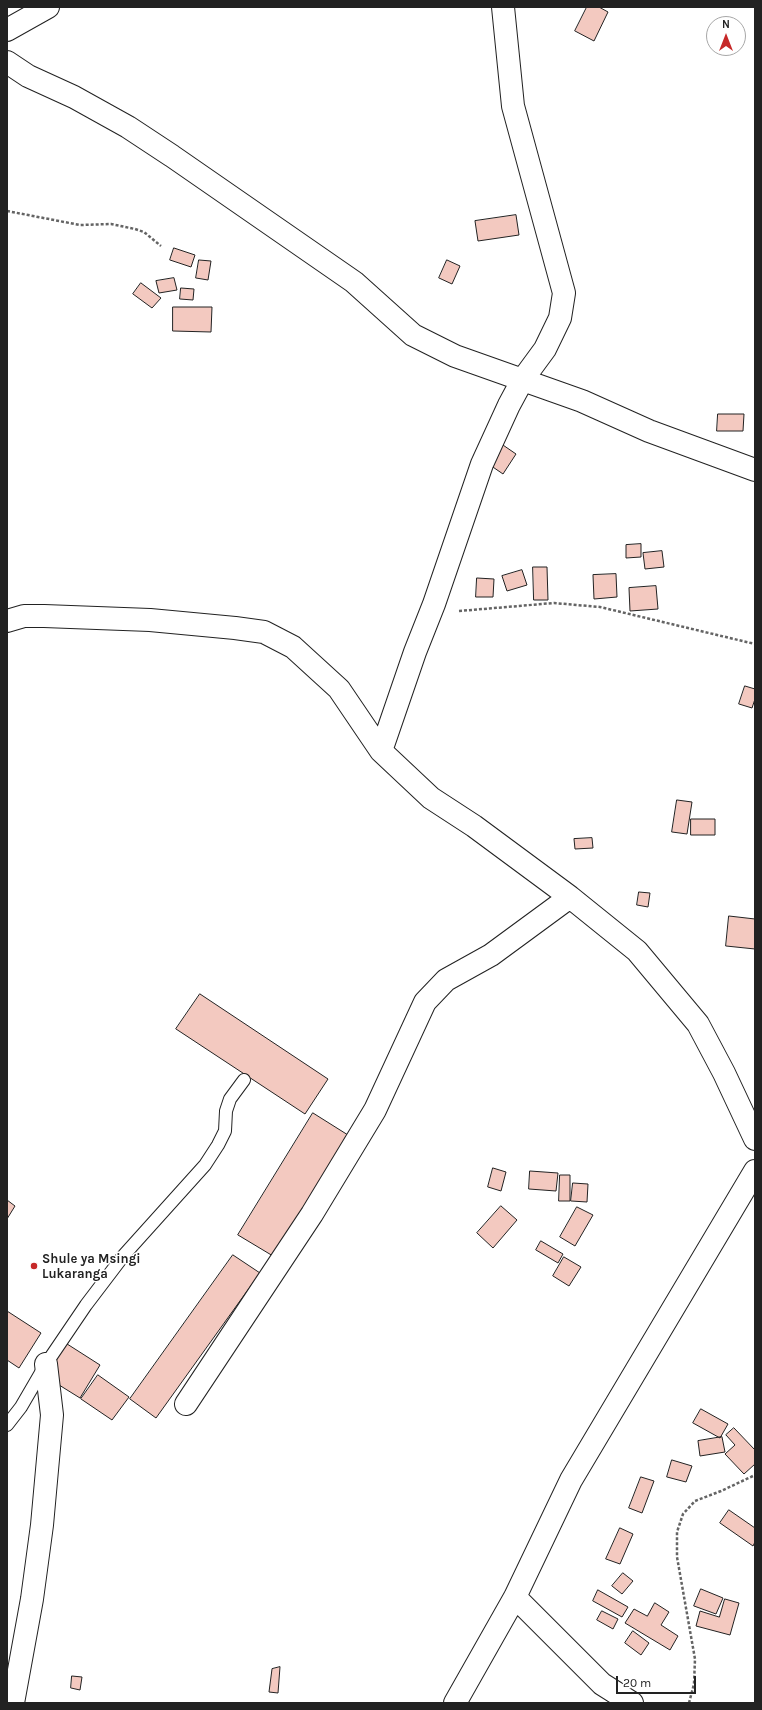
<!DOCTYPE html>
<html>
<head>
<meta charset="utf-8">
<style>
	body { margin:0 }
	#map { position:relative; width:762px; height:1710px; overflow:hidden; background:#fff; font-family:Karla,sans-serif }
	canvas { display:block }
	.frame { position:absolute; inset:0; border:8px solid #222; pointer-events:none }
	.north { position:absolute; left:706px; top:16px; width:40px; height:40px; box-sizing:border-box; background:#fff; border:1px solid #a7a7a7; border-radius:50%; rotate:0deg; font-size:11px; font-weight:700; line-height:16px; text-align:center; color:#222 }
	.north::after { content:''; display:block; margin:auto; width:14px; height:18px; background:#c62828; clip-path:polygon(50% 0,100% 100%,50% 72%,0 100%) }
	.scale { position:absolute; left:616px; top:1676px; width:80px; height:18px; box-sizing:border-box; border:2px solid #222; border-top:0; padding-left:5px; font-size:12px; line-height:14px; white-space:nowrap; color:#222; -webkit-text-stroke:3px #fff; paint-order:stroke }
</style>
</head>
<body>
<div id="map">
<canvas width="762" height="1710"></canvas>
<div class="frame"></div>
<div class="north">N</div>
<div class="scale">20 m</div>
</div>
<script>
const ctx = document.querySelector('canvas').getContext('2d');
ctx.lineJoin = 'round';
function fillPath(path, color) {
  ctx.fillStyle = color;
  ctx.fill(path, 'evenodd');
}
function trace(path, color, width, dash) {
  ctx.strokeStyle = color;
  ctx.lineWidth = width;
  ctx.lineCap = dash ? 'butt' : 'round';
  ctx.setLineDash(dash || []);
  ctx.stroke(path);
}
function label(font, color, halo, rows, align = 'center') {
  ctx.font = font + ' Karla,sans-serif';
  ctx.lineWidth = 3;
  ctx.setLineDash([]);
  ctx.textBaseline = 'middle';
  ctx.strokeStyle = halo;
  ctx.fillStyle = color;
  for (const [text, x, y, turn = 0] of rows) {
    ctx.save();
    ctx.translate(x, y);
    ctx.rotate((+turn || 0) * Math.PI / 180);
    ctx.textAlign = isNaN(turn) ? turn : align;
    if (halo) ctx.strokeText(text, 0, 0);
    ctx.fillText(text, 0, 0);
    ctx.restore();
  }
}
const building = new Path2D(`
	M587 7H599L608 12 594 41 575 31Z
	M516 215 519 235 478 241 475 221Z
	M174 248 195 255 191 267 170 260Z
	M199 260 211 261 208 280 196 278Z
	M447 260 460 266 452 284 439 278Z
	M174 278 177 290 159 293 156 281Z
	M141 283 161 298 152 308 133 294Z
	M181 288 194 289 193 300 180 299Z
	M173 307H212L211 332 173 331Z
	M718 414H744L743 431H717Z
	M500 443 516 454 503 474 487 463Z
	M641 544V557L626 558V545Z
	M662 551 664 567 645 569 643 553Z
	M533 567H547L548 600H534Z
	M522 570 527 585 507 591 502 576Z
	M616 574 617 597 594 599 593 575Z
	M477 578 494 579 493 597H476Z
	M656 586 658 609 630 611 629 588Z
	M745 686 755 689V699L752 708 739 704Z
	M677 800 692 802 687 834 672 832Z
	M691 819H715V835H691Z
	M592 838 593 848 575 849 574 839Z
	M639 892 650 893 648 907 637 905Z
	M729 916 755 919V949L726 946Z
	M200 994 328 1079 305 1114 176 1029Z
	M313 1113 348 1135 273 1256 238 1235Z
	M493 1168 506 1172 501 1191 488 1187Z
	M530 1171 558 1173 556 1191 529 1189Z
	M560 1175H570V1201H559Z
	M573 1183 588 1184 587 1202 571 1201Z
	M7 1200 15 1206 7 1219Z
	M501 1206 517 1220 493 1248 477 1233Z
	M577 1207 593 1215 575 1246 560 1237Z
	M541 1241 563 1254 558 1263 536 1250Z
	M233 1255 260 1273 156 1418 130 1399Z
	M564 1257 581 1267 569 1286 553 1276Z
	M7 1311 41 1333 19 1368 7 1360Z
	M64 1342 100 1365 80 1398 43 1375Z
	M98 1375 129 1397 112 1420 81 1399Z
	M701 1409 728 1424 720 1438 693 1423Z
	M734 1428 755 1450V1464L744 1474 725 1454 735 1445 726 1435Z
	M722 1437 725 1452 700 1456 698 1441Z
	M672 1460 692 1466 686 1482 667 1477Z
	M641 1477 654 1481 642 1513 629 1508Z
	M729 1510 755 1528V1542L753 1546 720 1523Z
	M620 1528 633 1534 620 1564 606 1559Z
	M623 1573 633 1581 622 1594 612 1586Z
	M701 1589 723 1598 716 1614 694 1606Z
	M598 1590 628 1607 622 1617 593 1601Z
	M725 1599 739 1603 730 1635 696 1626 700 1611 719 1617Z
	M655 1603 669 1612 661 1625 678 1636 670 1650 625 1623 634 1609 647 1616Z
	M602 1611 618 1619 613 1629 597 1620Z
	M633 1631 649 1643 641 1655 625 1643Z
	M280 1667 278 1693 269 1692 272 1669Z
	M72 1676 82 1677 80 1690 71 1688Z`);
const path = new Path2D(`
	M7 211 80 225 111 224 135 229 144 232 161 246
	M459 611 554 603 600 607 755 644
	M689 1703 694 1684 695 1659 677 1557V1532L683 1514 695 1501 721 1491 755 1475`);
const lane = new Path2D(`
	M7 1425 21 1407 46 1364 86 1305 124 1255 205 1165 218 1145 225 1131 226 1111 230 1099 244 1080`);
const street = new Path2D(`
	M7 30 48 7
	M7 62 28 76 74 97 128 127 172 156 354 282 413 335 455 356 582 401 649 431 755 470
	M7 621 24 616H44L150 620 235 628 264 632 293 647 339 689 381 751 431 798 474 826 570 897 637 951 698 1024 724 1073 755 1139
	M381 751 415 652 434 604 482 464 509 405 523 379 545 349 560 318 564 293 513 106 503 7
	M186 1404 312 1214 375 1110 425 1002 446 980 491 955 570 897
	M515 1597 602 1684 632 1703
	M13 1703 32 1599 42 1525 52 1415 46 1364
	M455 1703 515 1597 571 1480 755 1171`);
const markers = [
	[34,1266,4,"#c62828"]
];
const poiNames = [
	["Shule ya Msingi",42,1259],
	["Lukaranga",42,1274]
];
fillPath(building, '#f3c9c0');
trace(building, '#222', 1);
trace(lane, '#222', 14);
trace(street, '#222', 24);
trace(path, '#646464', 2.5, [3, 2]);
trace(lane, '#fff', 12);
trace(street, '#fff', 22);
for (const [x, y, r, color] of markers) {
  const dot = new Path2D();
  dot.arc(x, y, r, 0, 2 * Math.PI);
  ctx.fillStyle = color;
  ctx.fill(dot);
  trace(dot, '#fff', 1.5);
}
label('bold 13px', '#222', '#fff', poiNames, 'left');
</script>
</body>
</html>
